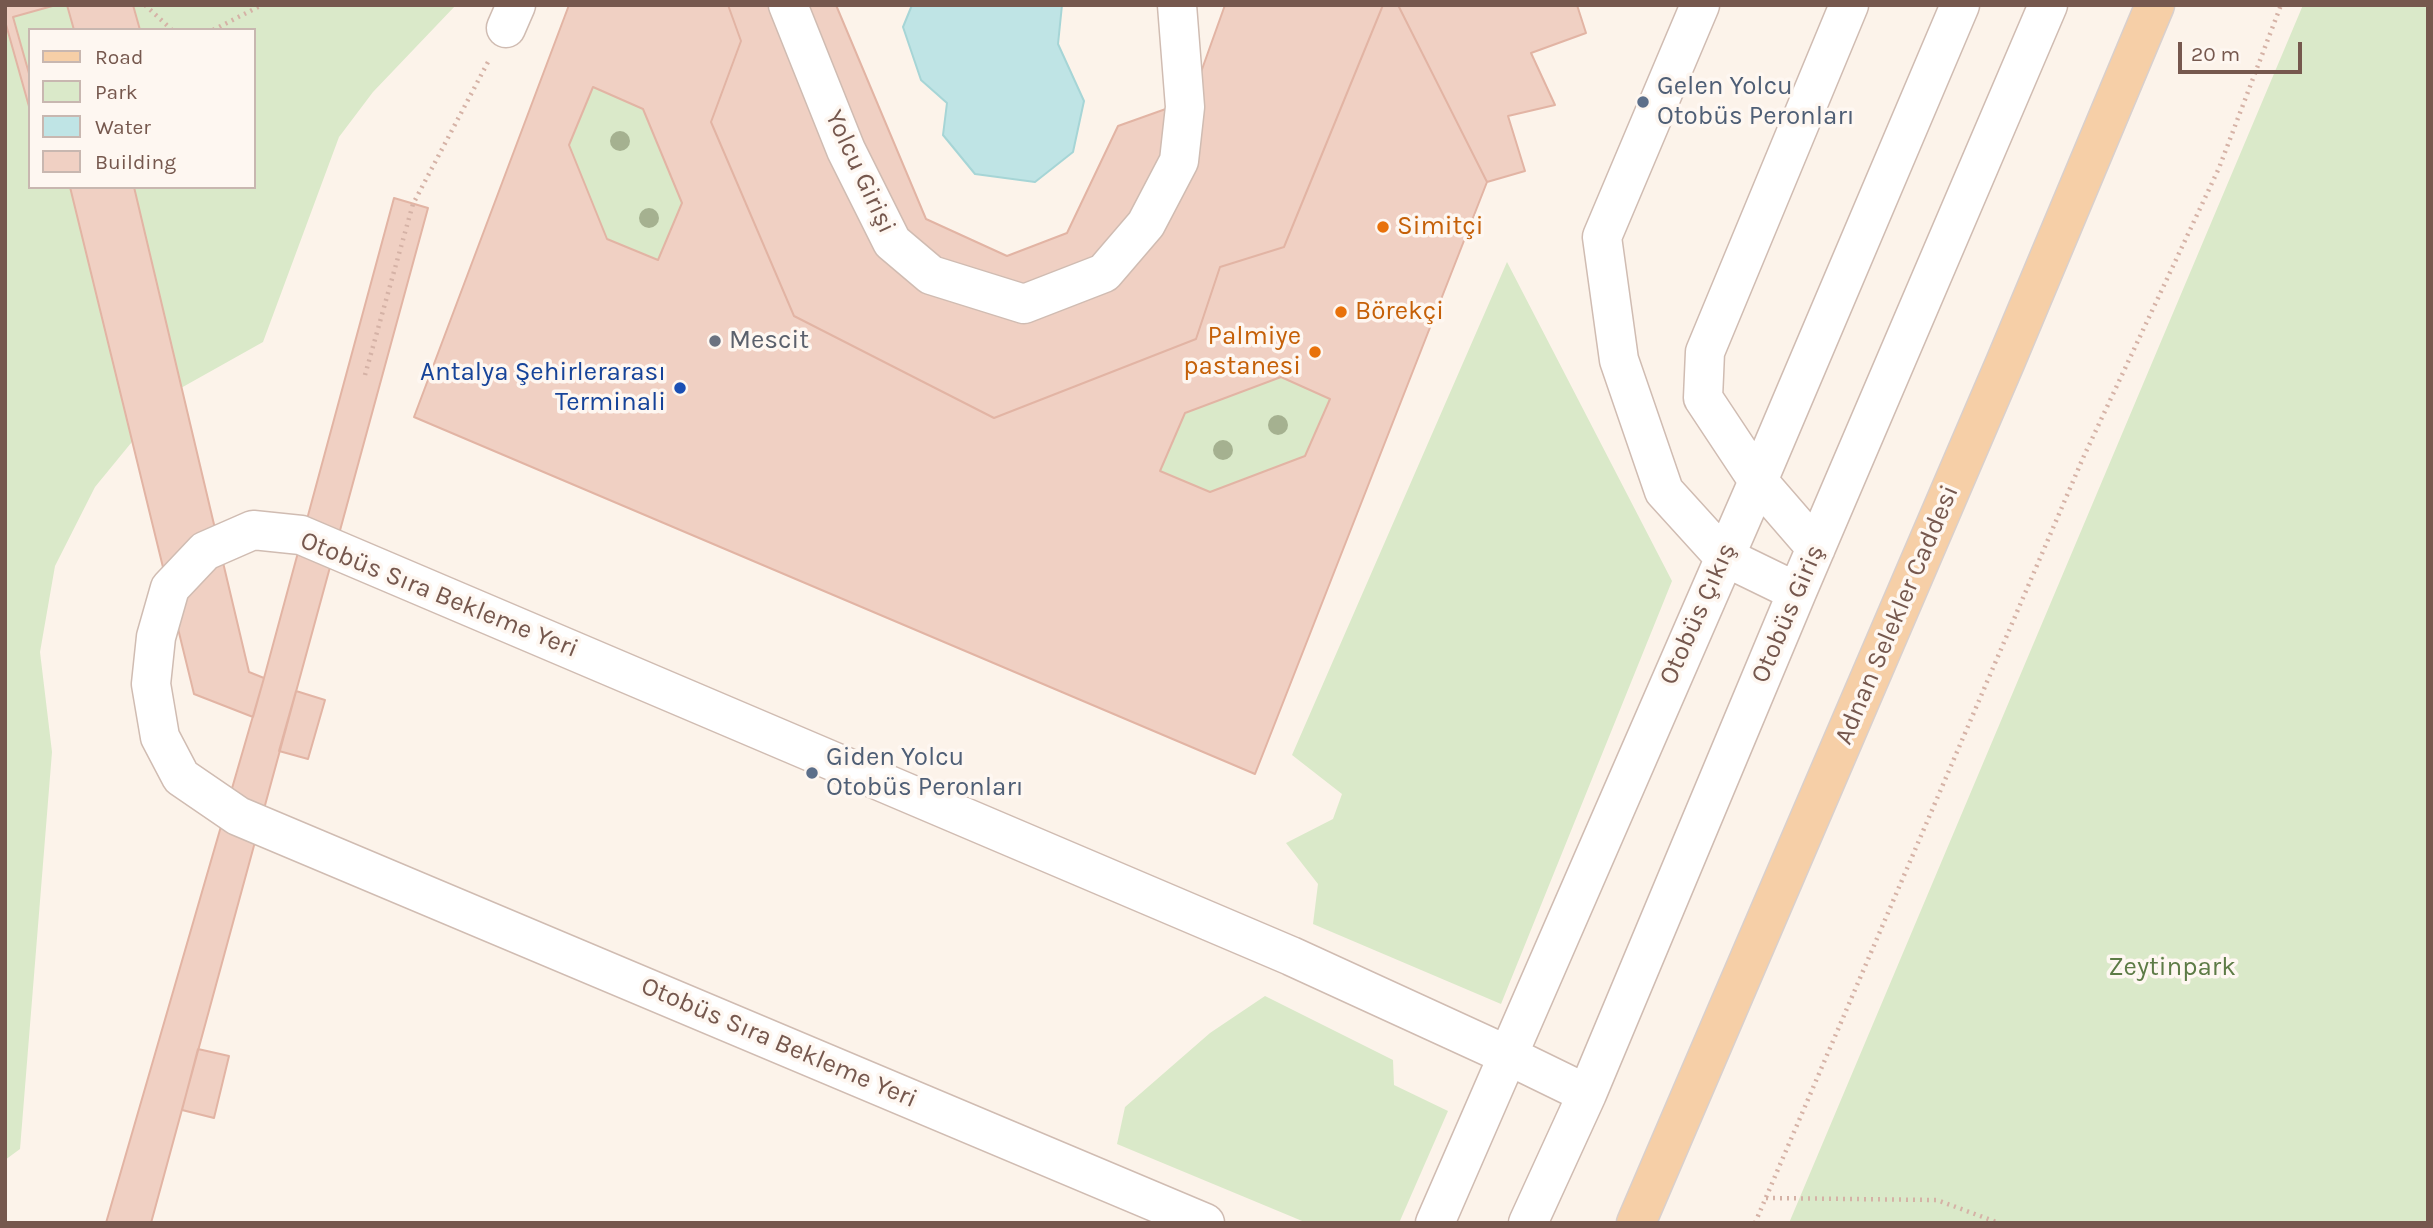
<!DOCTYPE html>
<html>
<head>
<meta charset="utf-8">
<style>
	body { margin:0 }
	#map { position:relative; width:2433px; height:1228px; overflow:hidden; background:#fcf3ea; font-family:Karla,sans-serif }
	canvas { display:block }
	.frame { position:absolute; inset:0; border:7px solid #76584e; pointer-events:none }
	.legend { position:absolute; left:28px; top:28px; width:228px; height:161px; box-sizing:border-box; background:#fef7f1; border:2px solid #c8b7b0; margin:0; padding:9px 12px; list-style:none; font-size:21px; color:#76584e }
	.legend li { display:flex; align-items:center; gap:14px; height:35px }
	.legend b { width:35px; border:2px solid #c8b7b0 }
	.scale { position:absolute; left:2178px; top:42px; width:124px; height:32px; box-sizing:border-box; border:4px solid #76584e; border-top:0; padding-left:9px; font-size:21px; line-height:24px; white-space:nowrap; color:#76584e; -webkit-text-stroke:5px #fef7f1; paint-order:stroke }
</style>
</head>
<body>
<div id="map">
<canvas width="2433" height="1228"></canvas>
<div class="frame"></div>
<ul class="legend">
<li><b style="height:9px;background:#f6cfa7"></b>Road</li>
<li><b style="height:19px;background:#dae9c9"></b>Park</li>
<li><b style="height:19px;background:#bfe4e5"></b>Water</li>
<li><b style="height:19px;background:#f0d0c3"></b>Building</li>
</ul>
<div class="scale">20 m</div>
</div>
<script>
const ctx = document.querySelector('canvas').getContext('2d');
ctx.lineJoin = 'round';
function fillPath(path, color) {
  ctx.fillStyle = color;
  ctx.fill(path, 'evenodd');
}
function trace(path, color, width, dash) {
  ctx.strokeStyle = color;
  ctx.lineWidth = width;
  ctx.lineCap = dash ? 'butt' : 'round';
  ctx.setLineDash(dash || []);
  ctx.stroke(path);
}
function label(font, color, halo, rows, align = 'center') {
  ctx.font = font + ' Karla,sans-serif';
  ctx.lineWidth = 7;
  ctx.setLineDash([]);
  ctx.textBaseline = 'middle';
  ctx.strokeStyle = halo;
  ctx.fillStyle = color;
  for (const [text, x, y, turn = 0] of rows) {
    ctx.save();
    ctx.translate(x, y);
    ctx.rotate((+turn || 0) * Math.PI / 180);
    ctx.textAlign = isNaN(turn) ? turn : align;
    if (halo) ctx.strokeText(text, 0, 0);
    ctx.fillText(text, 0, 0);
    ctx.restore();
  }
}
const green = new Path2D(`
	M5 5H456L373 92 339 137 263 342 172 393 95 487 55 566 40 652 52 752 20 1149 5 1160ZM30 30H254V187H30Z
	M2303 5H2428V1223H1789Z
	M593 87 643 109 682 203 658 260 607 239 569 145Z
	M1507 262 1672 581 1501 1004 1313 924 1318 884 1286 843 1333 819 1342 794 1292 755Z
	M1281 377 1330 399 1305 456 1210 492 1160 471 1185 413Z
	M1265 996 1393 1060 1394 1085 1448 1111 1399 1223H1307L1117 1144 1125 1107 1210 1033Z`);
const water = new Path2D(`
	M912 5H1062L1058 44 1084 101 1073 152 1035 182 975 174 943 135 947 103 921 80 903 27Z`);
const building = new Path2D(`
	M56 5H67L74 30H30V77L13 17Z
	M133 5 140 30H30V110L5 21V6Z
	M569 5H728L741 41 711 122 794 316 994 418 1196 339 1220 267 1284 247 1383 5H1398L1487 182 1255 774 414 417ZM593 87 643 109 682 203 658 260 607 239 569 145ZM1281 377 1330 399 1305 456 1210 492 1160 471 1185 413Z
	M728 5H836L926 219 1007 256 1067 233 1118 126 1191 100 1225 5H1383L1284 247 1220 267 1196 339 994 418 794 316 711 122 741 41Z
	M1398 5H1577L1586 33 1531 53 1555 105 1508 116 1525 171 1487 182Z
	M70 187H134L249 672 264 678 253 717 194 694Z
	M394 198 428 208 151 1223H106L264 678Z
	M296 691 325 700 308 759 279 751Z
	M198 1049 229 1056 214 1118 182 1110Z`);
const path = new Path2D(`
	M145 5 172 30
	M213 30 262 5
	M365 375 413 204 488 62
	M1766 1198 1937 1200 1999 1223
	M1755 1223 2083 458 2219 168 2281 5`);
const minor = new Path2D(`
	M788 5 846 150 892 242 931 275 1024 304 1104 273 1146 224 1179 161 1185 107 1177 5
	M1700 5 1602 237 1619 360 1664 491 1723 556 1797 592
	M506 28 516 5
	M1816 548 1758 481 1703 398 1705 352 1849 5
	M1205 1223 238 816 181 777 160 737 151 684 156 637 170 588 205 551 253 530 301 535 1291 956 1507 1055 1587 1094
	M1435 1223 1758 481 1960 5
	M1528 1223 1587 1094 1797 592 2048 5`);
const major = new Path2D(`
	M1636 1223 2005 363 2155 5`);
const trees = [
	[620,141],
	[649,218],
	[1278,425],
	[1223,450]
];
const markers = [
	[1643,102,7,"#5c6f8a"],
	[1383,227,7,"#e8710a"],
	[1341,312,7,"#e8710a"],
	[715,341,7,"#6b7280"],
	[1315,352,7,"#e8710a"],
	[680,388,7,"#1a4fb4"],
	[812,773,7,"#5c6f8a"]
];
const serviceNames = [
	["Gelen Yolcu",1657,87],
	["Otobüs Peronları",1657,117],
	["Giden Yolcu",826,758],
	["Otobüs Peronları",826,788]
];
const streetNames = [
	["Yolcu Girişi",860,172,65],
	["Otobüs Sıra Bekleme Yeri",439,595,22],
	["Otobüs Çıkış",1698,614,-66],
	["Otobüs Giriş",1788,614,-67],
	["Adnan Selekler Caddesi",1897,615,-67],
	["Otobüs Sıra Bekleme Yeri",779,1043,23]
];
const foodNames = [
	["Simitçi",1397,227],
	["Börekçi",1355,312],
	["Palmiye",1301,337,"right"],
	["pastanesi",1301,367,"right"]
];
const worshipNames = [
	["Mescit",729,341]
];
const transitNames = [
	["Antalya Şehirlerarası",666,373],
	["Terminali",666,403]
];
const parkNames = [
	["Zeytinpark",2172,968]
];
fillPath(green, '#dae9c9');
fillPath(water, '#bfe4e5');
trace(water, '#a6d5d6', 2);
fillPath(building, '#f0d0c3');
trace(building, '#e2b4a4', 2);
trace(minor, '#d0bcb2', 41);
trace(major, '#d9d0cd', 41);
trace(path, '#d5b2a6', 4.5, [2, 5]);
trace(minor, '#fff', 38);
trace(major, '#f6cfa7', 38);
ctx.fillStyle = '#a5b190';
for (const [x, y] of trees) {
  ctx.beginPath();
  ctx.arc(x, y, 10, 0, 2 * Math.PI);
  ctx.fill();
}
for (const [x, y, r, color] of markers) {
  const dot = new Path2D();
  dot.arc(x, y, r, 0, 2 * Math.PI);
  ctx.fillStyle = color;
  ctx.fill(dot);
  trace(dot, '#fef7f1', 2.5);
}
label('26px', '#4e5e75', '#fef7f1', serviceNames, 'left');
label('26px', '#76584e', '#fef7f1', streetNames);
label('26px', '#c56008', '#fef7f1', foodNames, 'left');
label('26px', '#5b616d', '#fef7f1', worshipNames, 'left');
label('26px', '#164399', '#fef7f1', transitNames, 'right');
label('26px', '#5d7b46', '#fef7f1', parkNames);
</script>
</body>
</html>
